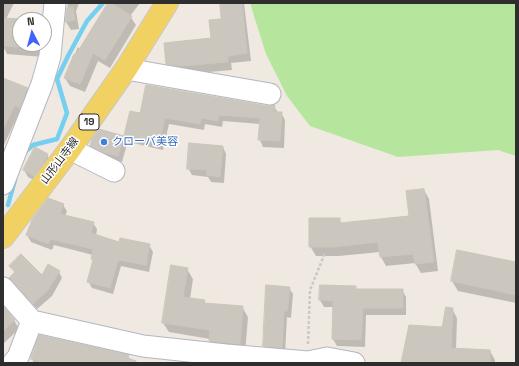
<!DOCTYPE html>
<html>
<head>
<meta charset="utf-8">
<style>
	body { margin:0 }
	#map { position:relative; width:519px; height:366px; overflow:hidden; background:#efe9e1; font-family:"Space Grotesk",sans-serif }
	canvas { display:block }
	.frame { position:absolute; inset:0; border:4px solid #2e2e2e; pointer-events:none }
	.north { position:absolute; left:12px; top:12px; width:40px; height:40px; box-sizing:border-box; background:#fff; border:1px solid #ababab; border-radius:50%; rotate:354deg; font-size:11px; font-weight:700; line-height:16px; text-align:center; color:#2e2e2e }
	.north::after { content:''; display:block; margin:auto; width:14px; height:18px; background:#4264fb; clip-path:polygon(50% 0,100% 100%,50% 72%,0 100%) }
</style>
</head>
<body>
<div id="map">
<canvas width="519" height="366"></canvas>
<div class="frame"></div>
<div class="north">N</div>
</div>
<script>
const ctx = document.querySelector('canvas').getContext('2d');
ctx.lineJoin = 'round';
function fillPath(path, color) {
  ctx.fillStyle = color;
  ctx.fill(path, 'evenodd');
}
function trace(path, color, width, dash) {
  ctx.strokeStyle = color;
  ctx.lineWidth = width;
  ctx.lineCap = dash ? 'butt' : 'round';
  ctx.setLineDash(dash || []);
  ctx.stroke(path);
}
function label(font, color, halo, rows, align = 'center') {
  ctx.font = font + ' "Space Grotesk","Noto Sans JP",sans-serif';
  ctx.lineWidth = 3;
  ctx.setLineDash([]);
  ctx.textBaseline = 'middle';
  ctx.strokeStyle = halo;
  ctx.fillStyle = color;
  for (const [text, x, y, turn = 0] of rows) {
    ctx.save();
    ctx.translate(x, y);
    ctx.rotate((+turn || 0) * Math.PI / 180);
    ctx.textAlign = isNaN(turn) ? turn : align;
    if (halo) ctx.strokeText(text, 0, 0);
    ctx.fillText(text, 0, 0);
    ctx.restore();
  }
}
const green = new Path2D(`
	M250 3H516V156L498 150 398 157 310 126 287 96 266 54Z`);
const shadow = new Path2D(`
	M3 3H14L6 19 20 20V44H44L43 57 7 54 3 46Z
	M68 3H79L76 11 79 29 71 30 66 22Z
	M109 3H140L130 16 136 25 110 68 98 61 85 92 70 86 65 78 78 47 80 50Z
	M221 3H244L251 61 231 63 232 70 185 74 171 71 167 63 212 39 222 20Z
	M3 79 27 89 32 97 24 115 19 113 3 147Z
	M274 106 278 113H281L285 120 284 148 263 147 260 140V124L223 121 222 127 205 124 204 130 169 124 163 150 129 142 125 135 140 115Z
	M123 137 127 144 122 162 107 158 96 153 92 146Z
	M223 147 226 154 224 183 211 182 208 177 192 175 188 168Z
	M47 155 51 162 38 182 28 177 24 170Z
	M424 190 429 199 438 271 421 273 415 263 386 266 381 257 380 252 339 256H316L310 246 339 219 342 224 410 216Z
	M63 205 67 211 65 216 93 223 97 229 96 236 120 243 149 245 153 252 149 272 121 266 113 294 92 288 88 281 93 262 92 259 93 255 54 245 52 250 31 242 27 235Z
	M516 263V303L458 291 452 281Z
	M10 266 42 276 59 272 62 278 52 296 37 309 13 284 10 278 15 273Z
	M187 269 193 279 190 299 204 301 205 304 242 307 248 317 245 354 216 351 210 341V339L169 332 163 323Z
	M355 287 357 290H402L406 297V315H366L365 347 337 346 333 339 334 307H324L320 300Z
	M289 288 293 294 291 318 287 317 285 354 268 353 264 346Z
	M3 308 14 320 19 329 3 344Z
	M452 309 457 318 456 349 490 351 495 360V363H402L443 328Z
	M128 356 132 363H34L32 359Z`);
const stream = new Path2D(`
	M25 152 33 145 57 139 67 113 57 79 68 56 87 21 103 3
	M8 205 15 180`);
const building = new Path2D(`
	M108 3H111L132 16 105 60 93 53 80 84 64 78 74 54H76Z
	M220 3H242L247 53 228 56V62L180 66 166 64 164 43 211 38 209 20 221 19Z
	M73 7 75 20 65 22 67 8Z
	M3 18 20 19V47L3 46Z
	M3 78 28 88 20 108 15 105 3 129Z
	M146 85 268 106 275 105 274 112H282L280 141 258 140 260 118 219 115 218 121 201 118 200 124 165 118 159 143 124 135 130 111 140 113Z
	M99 129 124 136 118 156 102 152 90 146 92 139Z
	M189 143 223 146 220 177 206 175 207 170 187 169Z
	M35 147 48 154 43 164 34 176 23 170Z
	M424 189 434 262 415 264 413 254 380 257 378 242 333 247H309V218H340V223L409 216 406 191Z
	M48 198 64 204 60 214 94 222 91 233 119 242 120 238 150 244 146 265 118 260 110 288 87 282 93 260 91 259 93 249 50 239 48 244 26 235 32 220Z
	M457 250 516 262V295L451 281Z
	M21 254 42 275 48 264 60 271 48 290 33 304 9 278 15 272 9 266Z
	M171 265 188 268 183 297 205 300 204 303 243 306 240 344 209 341 210 330 162 323Z
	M266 285 290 287 287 311H284L282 348 263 346Z
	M320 285 356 286V289H403V308H363L361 340 332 339 333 301 319 300Z
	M3 306 15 320 3 331Z
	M446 307 453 308 451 348 490 350V363H401L409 325 442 327Z
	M39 335 129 355 128 358 136 361V363H44L31 359Z`);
const path = new Path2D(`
	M308 344 310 290 325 253`);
const minor = new Path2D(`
	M126 69 270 94
	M70 149 114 171
	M3 184 42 84 50 56 55 3
	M3 288 32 321 18 357 13 363
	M32 321 143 346 226 355 308 362 327 358 354 363`);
const major = new Path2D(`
	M3 237 70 149 126 69 167 3`);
const markers = [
	[104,142,4,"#3f7fe0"]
];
const shields = [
	[89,122,20]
];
const shieldNames = [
	["19",89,122]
];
const shopNames = [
	["クローバ美容",112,142]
];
const streetNames = [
	["山形山寺線",60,161,-53]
];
fillPath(green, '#b6e59e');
fillPath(shadow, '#0003');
trace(stream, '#75cff0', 4.5);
fillPath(building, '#cbc7bf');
trace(building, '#cbc5ba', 1);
trace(minor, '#b4b7c1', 23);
trace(major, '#c9c9c9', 24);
trace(path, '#c9c9c9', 2.5, [3, 2]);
trace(minor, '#fff', 21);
trace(major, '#f2d163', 22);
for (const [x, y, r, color] of markers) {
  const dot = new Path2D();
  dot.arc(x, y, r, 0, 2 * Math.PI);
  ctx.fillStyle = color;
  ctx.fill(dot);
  trace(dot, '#fff', 1.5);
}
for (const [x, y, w] of shields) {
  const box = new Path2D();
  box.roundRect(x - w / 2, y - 8, w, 16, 3);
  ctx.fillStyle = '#fff';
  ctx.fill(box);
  trace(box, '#2e2e2e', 1);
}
label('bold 10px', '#2e2e2e', null, shieldNames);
label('11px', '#366cbe', '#fff', shopNames, 'left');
label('11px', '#2e2e2e', '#fff', streetNames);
</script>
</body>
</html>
